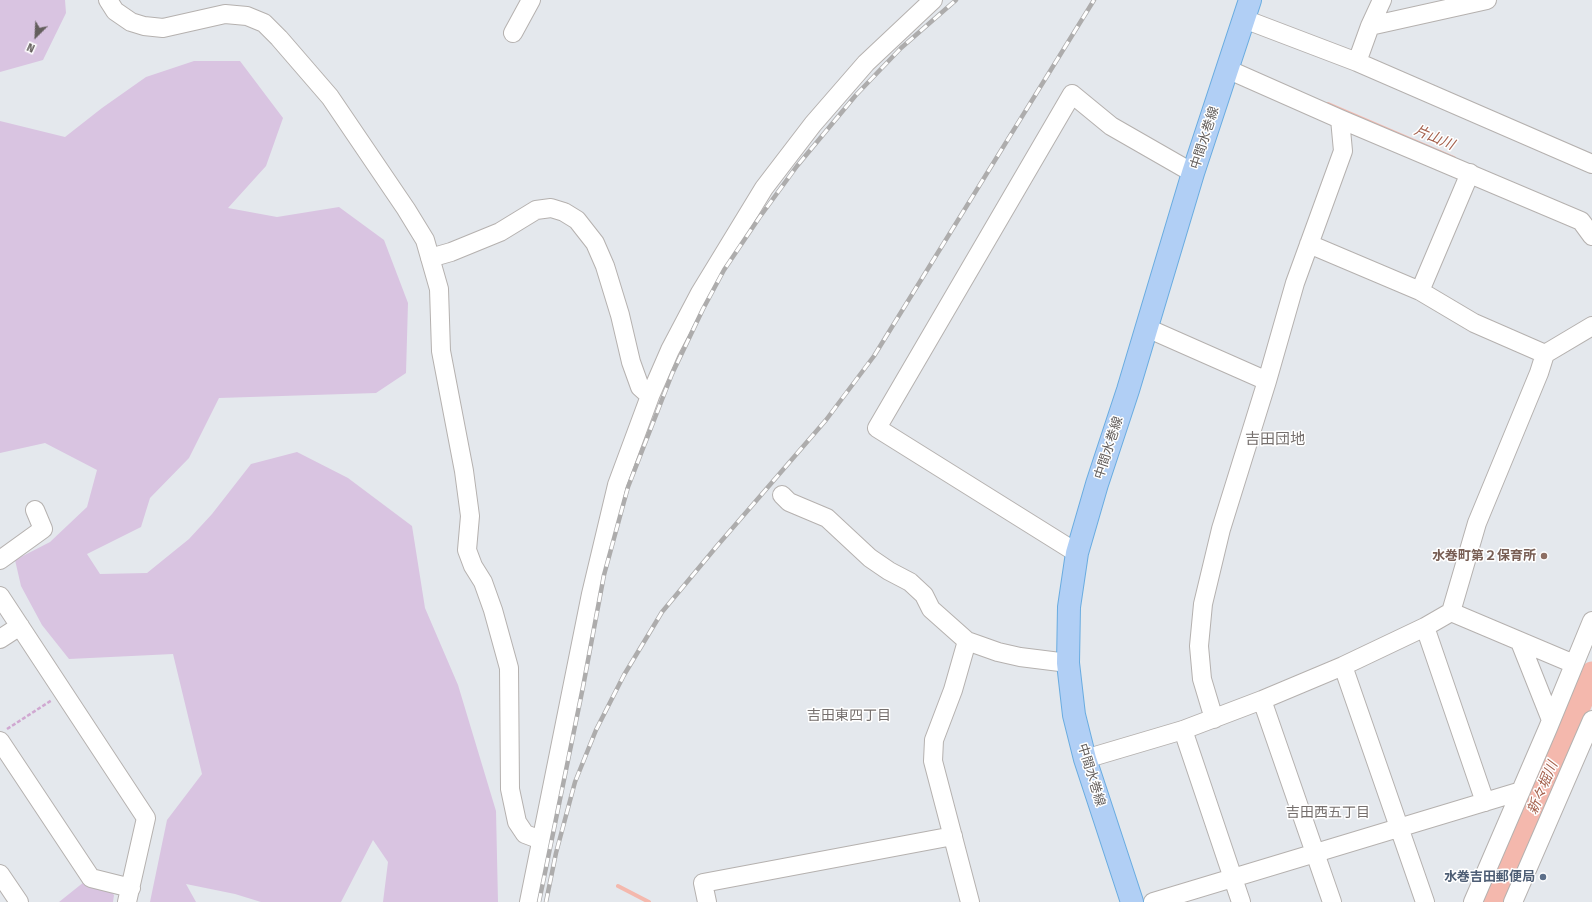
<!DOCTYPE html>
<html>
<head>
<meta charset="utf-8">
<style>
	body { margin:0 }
	#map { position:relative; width:1592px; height:902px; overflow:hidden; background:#e4e8ed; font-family:"Fira Sans",sans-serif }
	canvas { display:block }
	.north { position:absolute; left:16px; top:16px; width:40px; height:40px; -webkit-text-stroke:3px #fff; paint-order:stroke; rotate:204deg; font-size:11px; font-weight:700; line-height:16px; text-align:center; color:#635e5c }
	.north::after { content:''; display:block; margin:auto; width:14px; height:18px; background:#635e5c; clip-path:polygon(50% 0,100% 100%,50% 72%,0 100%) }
</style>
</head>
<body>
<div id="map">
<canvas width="1592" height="902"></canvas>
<div class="north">N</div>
</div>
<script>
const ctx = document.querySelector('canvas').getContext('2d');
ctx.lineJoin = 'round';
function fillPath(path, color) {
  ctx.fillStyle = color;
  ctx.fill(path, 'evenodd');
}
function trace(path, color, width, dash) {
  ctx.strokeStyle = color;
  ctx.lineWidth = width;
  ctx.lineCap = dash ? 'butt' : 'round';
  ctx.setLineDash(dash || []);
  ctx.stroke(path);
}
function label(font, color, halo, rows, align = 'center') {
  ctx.font = font + ' "Fira Sans","Noto Sans JP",sans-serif';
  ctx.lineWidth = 3;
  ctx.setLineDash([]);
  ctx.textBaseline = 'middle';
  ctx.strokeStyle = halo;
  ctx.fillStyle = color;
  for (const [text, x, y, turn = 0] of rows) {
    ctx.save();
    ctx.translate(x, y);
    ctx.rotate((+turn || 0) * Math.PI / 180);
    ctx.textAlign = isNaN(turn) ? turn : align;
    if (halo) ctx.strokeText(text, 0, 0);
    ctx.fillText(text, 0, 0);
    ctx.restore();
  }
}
const green = new Path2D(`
	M0 0H65L66 13 43 60 0 72Z
	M194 61H240L283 118 266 166 228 208 277 217 339 207 384 240 408 303 406 373 376 393 219 398 189 458 150 498 141 527 87 554 100 574 147 573 189 539 212 514 251 464 297 452 348 478 412 526 425 608 458 685 496 811 498 902H383L388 862 373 840 341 902H261L235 894 186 884 196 902H150L167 820 202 774 173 654 69 659 42 625 21 586 15 560 50 542 87 507 97 470 45 443 0 453V121L65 137 102 108 146 77Z
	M84 882 110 890 114 895 113 902H59Z`);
const stream = new Path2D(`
	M1328 104 1454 158
	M618 886 649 902`);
const river = new Path2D(`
	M1494 902 1592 674`);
const path = new Path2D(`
	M7 729 52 700`);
const minor = new Path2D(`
	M108 0 115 11 131 22 144 26 163 28 225 14 247 16 264 23 279 38 330 97 406 209 425 240 439 289 441 351 464 471 470 516 467 550 473 566 483 582 493 610 509 668 510 789 517 822 525 834 541 840
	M1244 19 1357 62 1592 164
	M1370 26 1487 0
	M513 33 531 0
	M1357 62 1370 26 1382 0
	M1227 69 1340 119 1581 221 1592 236
	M1309 244 1420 291 1474 323 1545 354
	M430 258 451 252 500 232 536 210 551 208 564 212 577 220 595 243 605 266 620 315 631 362 640 387 650 396
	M1420 291 1470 173
	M1147 328 1267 381
	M782 495 789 502 827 518 870 558 889 571 910 582 924 595 931 609 967 641 998 652 1020 657 1068 663
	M1077 553 877 428 1072 94 1111 126 1193 173
	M0 560 43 529 35 510
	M0 596 146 818 127 902
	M1451 612 1574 664
	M1425 627 1485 802
	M0 639 20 626
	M967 641 953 690 934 740 933 761 970 902
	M1520 642 1551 720
	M1343 666 1425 902
	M1262 700 1332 902
	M1214 719 1202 679 1199 646 1203 604 1221 529 1267 381 1295 283 1343 151 1340 119
	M1183 730 1241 902
	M0 741 91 878 131 888
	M1085 759 1183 730 1262 700 1343 666 1425 627 1451 612 1477 523 1539 373 1545 354 1592 326
	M0 874 19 902
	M529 902 591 594 617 485 650 396 670 350 700 293 764 188 813 124 866 63 933 0
	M707 902 703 883 953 836
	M1153 902 1521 791
	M1473 902 1548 728 1592 621
	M1513 902 1592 720`);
const major = new Path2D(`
	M1132 902 1085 759 1074 715 1068 663 1069 607 1077 553 1097 484 1128 390 1193 173 1250 0`);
const rail = new Path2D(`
	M539 902 583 687 604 575 628 487 672 374 703 309 724 270 759 218 797 166 856 95 901 48 956 0
	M546 902 556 853 575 782 596 730 624 675 662 612 717 546 826 420 874 356 1094 0`);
const markers = [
	[1544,556,4,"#8d6e63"],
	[1543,877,4,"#5c6f8a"]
];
const streetNames = [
	["中間水巻線",1205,138,-72],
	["中間水巻線",1109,448,-72],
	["中間水巻線",1091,775,73]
];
const educationNames = [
	["水巻町第２保育所",1536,556]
];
const serviceNames = [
	["水巻吉田郵便局",1535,877]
];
const waterNames = [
	["片山川",1434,138,23],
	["新々堀川",1543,788,-67]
];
const neighbourhoodNames = [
	["吉田東四丁目",849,716],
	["吉田西五丁目",1328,813]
];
const quarterNames = [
	["吉田団地",1275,440]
];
fillPath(green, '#d9c4e1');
trace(stream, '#f4b8ad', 4);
trace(river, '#f4b8ad', 25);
trace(minor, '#b5b1af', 20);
trace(major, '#6aace0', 24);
trace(path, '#d0a8d1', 2.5, [4, 2]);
trace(minor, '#fff', 18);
trace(major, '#b1cff5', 22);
trace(rail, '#adacac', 4.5);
trace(rail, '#fff', 3, [9]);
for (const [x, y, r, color] of markers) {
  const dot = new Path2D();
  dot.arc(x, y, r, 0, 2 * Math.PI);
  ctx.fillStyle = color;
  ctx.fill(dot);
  trace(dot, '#fff', 1.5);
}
label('13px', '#635e5c', '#fff', streetNames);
label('bold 13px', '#785e54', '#fff', educationNames, 'right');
label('bold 13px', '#4e5e75', '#fff', serviceNames, 'right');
label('italic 14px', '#a4604c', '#fff', waterNames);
label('14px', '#756f6d', '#fff', neighbourhoodNames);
label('15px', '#756f6d', '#fff', quarterNames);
</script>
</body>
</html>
